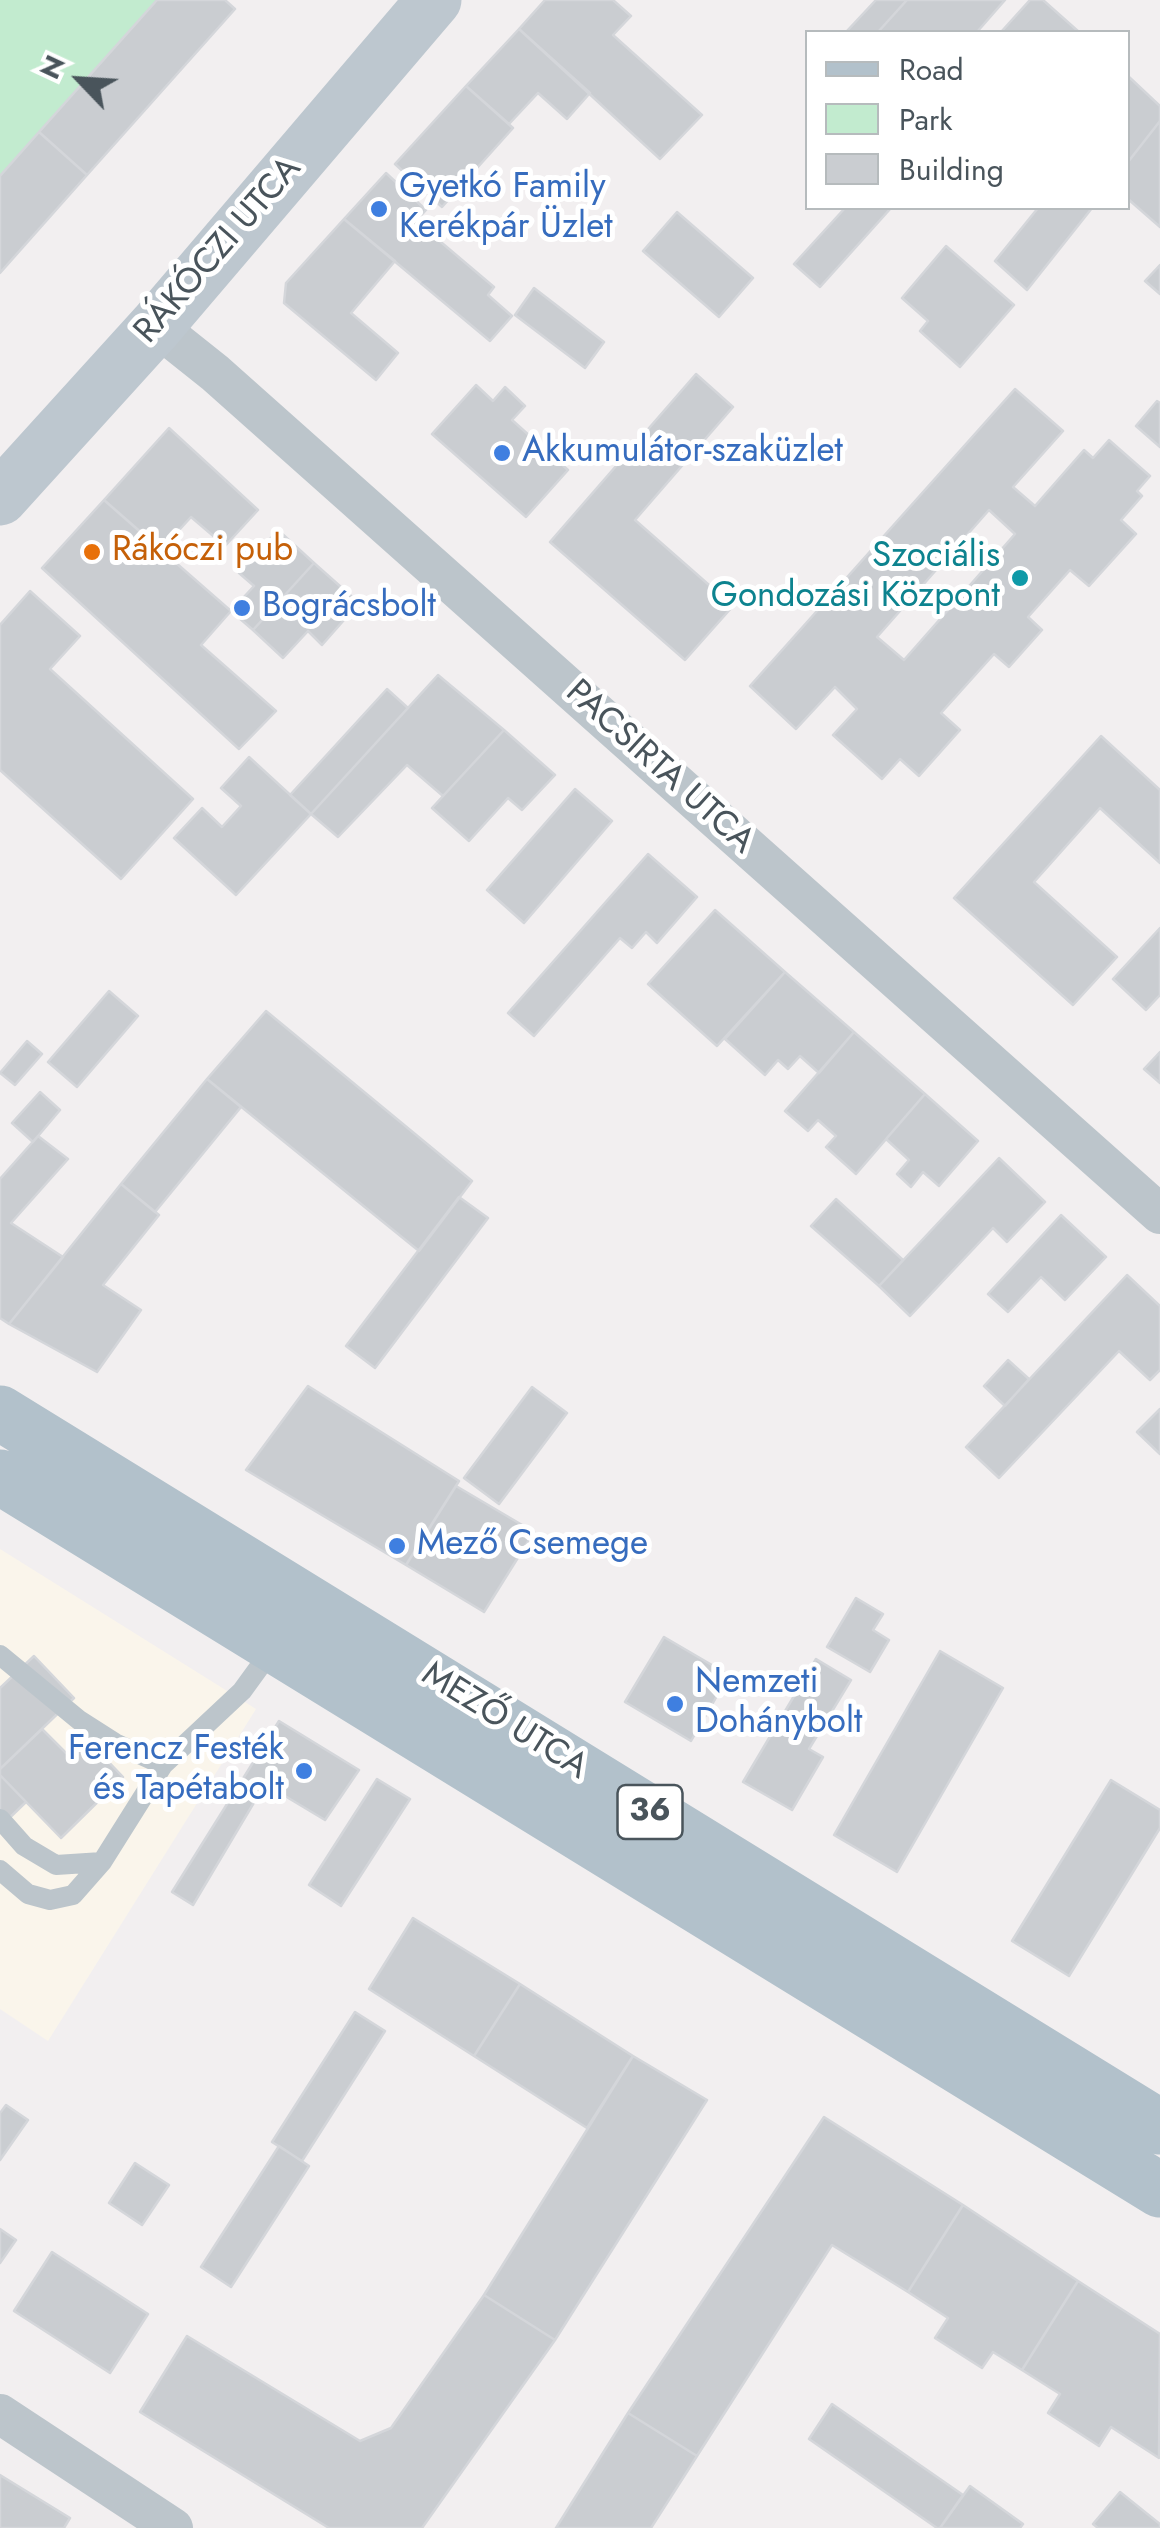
<!DOCTYPE html>
<html>
<head>
<meta charset="utf-8">
<style>
	body { margin:0 }
	#map { position:relative; width:1160px; height:2528px; overflow:hidden; background:#f2eff0; font-family:Jost,sans-serif }
	canvas { display:block }
	.legend { position:absolute; left:805px; top:30px; width:325px; height:180px; box-sizing:border-box; background:#fff; border:2px solid #b6bbbd; margin:0; padding:12px 18px; list-style:none; font-size:30px; color:#49545b }
	.legend li { display:flex; align-items:center; gap:20px; height:50px }
	.legend b { width:50px; border:2px solid #b6bbbd }
	.north { position:absolute; left:30px; top:30px; width:100px; height:100px; -webkit-text-stroke:8px #fff; paint-order:stroke; rotate:295deg; font-size:28px; font-weight:700; line-height:40px; text-align:center; color:#49545b }
	.north::after { content:''; display:block; margin:auto; width:35px; height:45px; background:#49545b; clip-path:polygon(50% 0,100% 100%,50% 72%,0 100%) }
</style>
</head>
<body>
<div id="map">
<canvas width="1160" height="2528"></canvas>
<ul class="legend">
<li><b style="height:12px;background:#b2c1cb"></b>Road</li>
<li><b style="height:28px;background:#c2ebcf"></b>Park</li>
<li><b style="height:28px;background:#cacdd1"></b>Building</li>
</ul>
<div class="north">N</div>
</div>
<script>
const ctx = document.querySelector('canvas').getContext('2d');
ctx.lineJoin = 'round';
function fillPath(path, color) {
  ctx.fillStyle = color;
  ctx.fill(path, 'evenodd');
}
function trace(path, color, width, dash) {
  ctx.strokeStyle = color;
  ctx.lineWidth = width;
  ctx.lineCap = dash ? 'butt' : 'round';
  ctx.setLineDash(dash || []);
  ctx.stroke(path);
}
function label(font, color, halo, rows, align = 'center') {
  ctx.font = font + ' Jost,sans-serif';
  ctx.lineWidth = 10;
  ctx.setLineDash([]);
  ctx.textBaseline = 'middle';
  ctx.strokeStyle = halo;
  ctx.fillStyle = color;
  for (const [text, x, y, turn = 0] of rows) {
    ctx.save();
    ctx.translate(x, y);
    ctx.rotate((+turn || 0) * Math.PI / 180);
    ctx.textAlign = isNaN(turn) ? turn : align;
    if (halo) ctx.strokeText(text, 0, 0);
    ctx.fillText(text, 0, 0);
    ctx.restore();
  }
}
const commercial = new Path2D(`
	M0 1549 256 1709 48 2041 0 2009Z`);
const green = new Path2D(`
	M0 0H157L0 176Z`);
const building = new Path2D(`
	M157 0H225L235 9 87 175 39 132Z
	M545 0H613L631 16 613 35 702 115 660 159 519 29Z
	M876 0H907L878 32H846Z
	M907 0H1005L977 32H878Z
	M1030 0H1043L1079 32H1001Z
	M519 29 590 93 567 119 538 93 509 124 466 86Z
	M1128 76 1160 106V121L1128 162Z
	M466 86 513 128 442 207 395 164Z
	M1160 121V227L1128 199V162Z
	M39 132 87 175 0 273V176Z
	M386 173 426 210 416 221 494 287 488 295 512 316 490 341 344 219Z
	M845 208H891L820 287 794 264Z
	M1038 208H1092L1027 290 995 261Z
	M677 212 753 278 719 317 643 251Z
	M344 219 395 261 351 313 398 353 376 380 284 303 286 283Z
	M946 246 1014 305 960 367 920 331 928 321 902 298Z
	M1160 265V294L1145 281Z
	M534 288 604 342 585 368 515 315Z
	M696 374 733 407 635 520 733 606 685 660 550 542Z
	M476 385 493 401 505 387 525 406 512 420 568 470 526 517 432 434Z
	M1015 389 1063 431 1013 487 1035 506 1084 450 1093 458 1109 440 1150 476 1137 491 1142 496 1121 520 1136 534 1089 586 1070 570 1028 617 1042 630 1009 667 994 654 941 713 960 730 919 776 900 759 882 779 833 735 857 709 835 687 796 729 750 686ZM989 510 1015 534 904 660 877 637Z
	M1157 401 1160 403V447L1136 426Z
	M169 428 258 510 225 546 191 517 161 550 104 500Z
	M104 500 231 611 201 645 276 711 239 749 42 568Z
	M278 530 314 563 253 630 231 611 254 586 239 573Z
	M314 563 359 603 322 645 308 631 283 658 253 630Z
	M30 591 80 636 50 669 193 799 121 879 0 770V625Z
	M438 675 504 730 443 796 407 765 338 837 311 814Z
	M387 689 408 708 311 814 290 795Z
	M504 730 555 775 522 810 508 798 469 841 432 808Z
	M1101 736 1160 790V863L1100 808 1034 882 1117 957 1073 1005 954 898Z
	M249 757 311 814 236 895 174 838 202 808 222 827 241 806 221 788Z
	M575 789 612 821 524 923 487 890Z
	M648 854 697 897 657 943 646 932 632 948 620 938 534 1036 508 1013Z
	M715 910 785 972 717 1046 648 984Z
	M1160 928V995L1146 1010 1113 979Z
	M785 972 854 1032 819 1073 800 1056 788 1069 778 1060 765 1075 725 1039Z
	M109 991 138 1016 77 1087 48 1062Z
	M266 1011 472 1181 419 1251 207 1079Z
	M854 1032 925 1094 856 1174 826 1147 836 1136 818 1120 808 1131 785 1111Z
	M27 1041 42 1054 15 1085 0 1073Z
	M1160 1052V1083L1144 1069Z
	M207 1079 241 1107 155 1212 121 1184Z
	M40 1092 60 1110 33 1142 12 1123Z
	M925 1094 978 1141 939 1186 923 1172 911 1187 897 1174 909 1160 886 1139Z
	M38 1136 68 1159 11 1223 63 1257 9 1324 0 1318V1179Z
	M999 1158 1045 1202 1007 1242 993 1228 910 1316 879 1286Z
	M121 1184 159 1215 103 1285 141 1310 97 1372 9 1324Z
	M459 1197 488 1218 375 1368 346 1346Z
	M836 1199 903 1260 879 1286 811 1226Z
	M1061 1215 1106 1257 1065 1300 1041 1277 1008 1312 988 1294Z
	M1127 1275 1160 1306V1370L1150 1380 1119 1351 999 1478 966 1447Z
	M1008 1360 1029 1379 1005 1406 984 1386Z
	M308 1386 459 1481 406 1565 246 1470Z
	M532 1387 567 1413 499 1504 464 1478Z
	M1160 1409V1454L1137 1432Z
	M456 1486 534 1532 484 1612 406 1565Z
	M856 1598 883 1614 873 1630 889 1640 870 1672 827 1647Z
	M664 1637 729 1675 691 1741 625 1702Z
	M940 1651 1003 1688 897 1872 834 1835Z
	M34 1656 74 1698 0 1769V1688Z
	M816 1659 851 1680 809 1749 823 1757 792 1810 743 1782Z
	M279 1721 359 1770 325 1820 265 1784 193 1905 172 1892Z
	M42 1729 66 1753 83 1735 123 1777 61 1838 0 1775V1769Z
	M0 1775 26 1802 0 1827Z
	M377 1779 410 1799 341 1906 309 1885Z
	M1111 1780 1160 1810V1828L1069 1976 1012 1941Z
	M413 1918 520 1984 474 2056 369 1989Z
	M520 1984 633 2056 587 2128 474 2056Z
	M355 2012 385 2031 302 2161 272 2142Z
	M633 2056 707 2100 555 2340 484 2295Z
	M6 2105 28 2120 0 2160V2113Z
	M824 2117 963 2205 908 2292 832 2245 697 2456 628 2413Z
	M279 2146 309 2166 231 2287 201 2267Z
	M135 2163 169 2185 142 2225 109 2203Z
	M963 2205 1078 2281 1022 2370 993 2352 982 2368 935 2338 948 2318 908 2292Z
	M0 2229 16 2240 0 2263Z
	M52 2252 148 2314 110 2373 14 2311Z
	M1078 2281 1160 2334 1159 2458 1111 2427 1099 2446 1048 2413 1060 2394 1022 2370Z
	M484 2295 555 2340 422 2528H329L140 2412 187 2336 360 2441 391 2428Z
	M832 2404 963 2495 940 2528H937L809 2439Z
	M628 2413 697 2456 651 2528H556Z
	M0 2475 70 2518 64 2528H0Z
	M970 2486 1023 2524 1020 2528H940Z
	M1120 2492 1160 2524V2528H1098L1093 2524Z`);
const lane = new Path2D(`
	M0 1655 79 1720 115 1743 163 1765 242 1691 274 1647
	M0 1819 24 1846 56 1865 102 1862
	M0 1870 28 1894 50 1900 73 1895 102 1862 163 1765`);
const street = new Path2D(`
	M156 326 215 373 1160 1214
	M0 2414 173 2528`);
const secondary = new Path2D(`
	M0 498 156 326 434 0`);
const primary = new Path2D(`
	M0 1413 1160 2127
	M0 1477 1160 2190`);
const markers = [
	[379,209,10,"#3f7fe0"],
	[502,453,10,"#3f7fe0"],
	[92,552,10,"#e8710a"],
	[1020,578,10,"#0f9aa8"],
	[242,608,10,"#3f7fe0"],
	[397,1546,10,"#3f7fe0"],
	[675,1704,10,"#3f7fe0"],
	[304,1771,10,"#3f7fe0"]
];
const shields = [
	[650,1812,65]
];
const shieldNames = [
	["36",650,1812]
];
const shopNames = [
	["Gyetkó Family",399,189],
	["Kerékpár Üzlet",399,229],
	["Akkumulátor-szaküzlet",522,453],
	["Bográcsbolt",262,608],
	["Mező Csemege",417,1546],
	["Nemzeti",695,1684],
	["Dohánybolt",695,1724],
	["Ferencz Festék",284,1751,"right"],
	["és Tapétabolt",284,1791,"right"]
];
const streetNames = [
	["RÁKÓCZI UTCA",219,251,-49],
	["PACSIRTA UTCA",659,768,42],
	["MEZŐ UTCA",504,1722,32]
];
const foodNames = [
	["Rákóczi pub",112,552]
];
const cultureNames = [
	["Szociális",1000,558],
	["Gondozási Központ",1000,598]
];
fillPath(commercial, '#faf5eb');
fillPath(green, '#c2ebcf');
fillPath(building, '#cacdd1');
trace(building, '#d4d6da', 2.5);
trace(lane, '#bcc5cb', 20);
trace(street, '#bcc5cb', 40);
trace(secondary, '#bdc7cf', 55);
trace(primary, '#b2c1cb', 55);
for (const [x, y, r, color] of markers) {
  const dot = new Path2D();
  dot.arc(x, y, r, 0, 2 * Math.PI);
  ctx.fillStyle = color;
  ctx.fill(dot);
  trace(dot, '#fff', 4);
}
for (const [x, y, w] of shields) {
  const box = new Path2D();
  box.roundRect(x - w / 2, y - 27, w, 54, 8);
  ctx.fillStyle = '#fff';
  ctx.fill(box);
  trace(box, '#49545b', 2.5);
}
label('bold 32px', '#49545b', null, shieldNames);
label('35px', '#366cbe', '#fff', shopNames, 'left');
label('35px', '#49545b', '#fff', streetNames);
label('35px', '#c56008', '#fff', foodNames, 'left');
label('35px', '#0d838f', '#fff', cultureNames, 'right');
</script>
</body>
</html>
